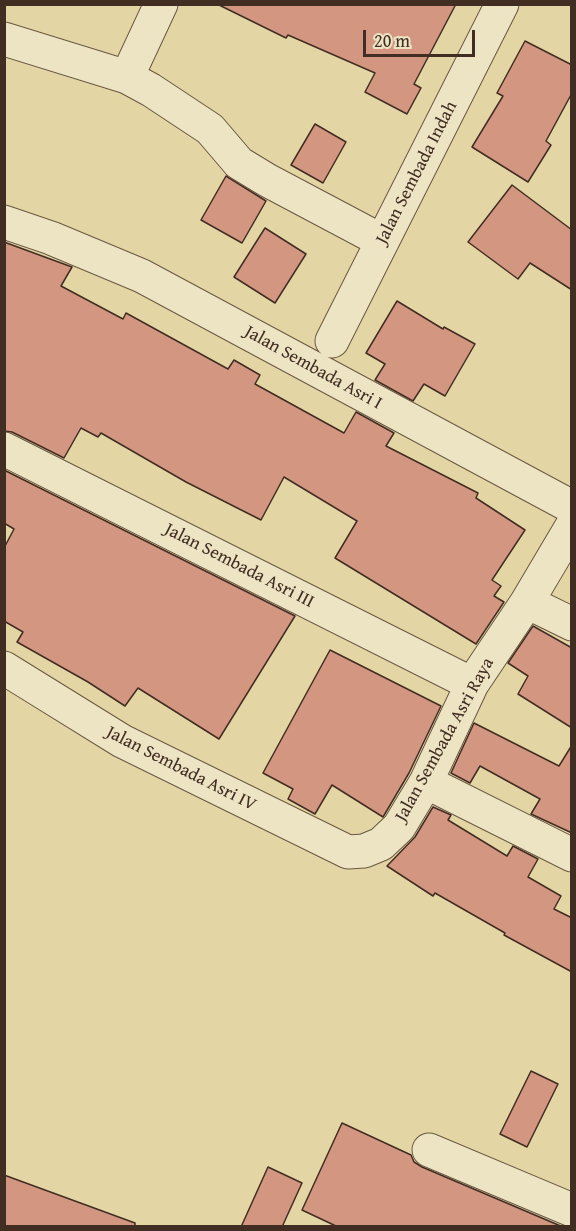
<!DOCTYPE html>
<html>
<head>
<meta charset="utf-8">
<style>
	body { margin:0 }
	#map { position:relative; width:576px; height:1231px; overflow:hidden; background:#e3d6a4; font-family:"Gentium Book Plus",serif }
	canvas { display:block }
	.frame { position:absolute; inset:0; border:6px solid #422d22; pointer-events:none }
	.scale { position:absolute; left:363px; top:30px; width:112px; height:27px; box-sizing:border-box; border:3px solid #422d22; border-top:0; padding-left:8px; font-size:18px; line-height:21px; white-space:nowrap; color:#422d22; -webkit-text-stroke:4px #ede4c4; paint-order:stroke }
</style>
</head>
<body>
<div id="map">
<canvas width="576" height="1231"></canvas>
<div class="frame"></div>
<div class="scale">20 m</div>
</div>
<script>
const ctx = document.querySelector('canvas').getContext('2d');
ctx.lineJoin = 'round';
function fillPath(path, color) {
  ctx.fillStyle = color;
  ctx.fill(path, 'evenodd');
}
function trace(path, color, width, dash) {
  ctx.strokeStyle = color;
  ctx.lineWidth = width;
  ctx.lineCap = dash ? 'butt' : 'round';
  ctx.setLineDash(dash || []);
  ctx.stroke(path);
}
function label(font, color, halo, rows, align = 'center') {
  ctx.font = font + ' "Gentium Book Plus",serif';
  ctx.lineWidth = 4.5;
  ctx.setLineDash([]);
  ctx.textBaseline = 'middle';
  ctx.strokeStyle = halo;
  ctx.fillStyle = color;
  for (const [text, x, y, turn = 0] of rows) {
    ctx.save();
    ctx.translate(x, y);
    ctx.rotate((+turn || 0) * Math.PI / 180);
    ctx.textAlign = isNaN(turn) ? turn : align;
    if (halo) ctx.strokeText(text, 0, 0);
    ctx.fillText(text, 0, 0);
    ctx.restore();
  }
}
const building = new Path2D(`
	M217 4H456L414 84 421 88 407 114 365 92 375 73 288 35 286 38Z
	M525 41 572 65V93L546 141 551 145 528 182 472 147 503 96 497 93Z
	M315 124 346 142 323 183 291 165Z
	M226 176 266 201 242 243 201 220Z
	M512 185 572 230V290L530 263 518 279 468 242Z
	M265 228 306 254 275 303 234 277Z
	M4 242 72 267 61 286 123 319 126 313 228 369 234 360 260 375 255 384 344 433 356 412 394 433 386 446 478 493 476 498 525 530 492 580 501 586 494 596 504 602 476 644 335 558 357 521 284 477 261 520 186 482 101 433 98 437 81 428 64 458 12 432 4 431Z
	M397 301 443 329 444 327 475 344 445 396 424 384 413 401 375 380 385 364 366 353Z
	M4 470 295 616 219 739 138 688 125 706 88 682 17 642 23 632 4 621V548L14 529 4 523Z
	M533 626 572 648V728L518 694 528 676 508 663Z
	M330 650 441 706 409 773 383 817 332 785 315 814 288 799 293 789 263 773Z
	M474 723 559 766 572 745V833L531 814 540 799 480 766 470 783 451 773Z
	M433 807 451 815 448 820 507 856 513 846 538 859 528 877 561 896 554 909 572 918V972L504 935 505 933 435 893 433 896 387 866 415 837Z
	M531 1071 558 1084 527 1147 500 1134Z
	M342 1123 411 1155 414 1162 422 1167 563 1227H338L302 1210Z
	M268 1167 302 1183 282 1227H241Z
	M4 1175 135 1223V1227H4Z`);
const minor = new Path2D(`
	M4 39 127 77 151 90 210 129 239 163 267 180 382 241
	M127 77 161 4
	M4 222 51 238 142 276 572 507
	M332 341 502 4
	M4 449 472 684
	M527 602 572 624
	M4 668 122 741 348 852 364 851 381 844 399 827 426 782 472 684 527 602 572 526
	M426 782 572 855
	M429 1150 572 1210`);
const streetNames = [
	["Jalan Sembada Indah",417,173,-63],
	["Jalan Sembada Asri I",313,368,29],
	["Jalan Sembada Asri III",239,566,27],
	["Jalan Sembada Asri Raya",445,740,-61],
	["Jalan Sembada Asri IV",181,769,27]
];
fillPath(building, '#d29681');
trace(building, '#422d22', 1.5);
trace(minor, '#6a5742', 35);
trace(minor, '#ede4c4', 33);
label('18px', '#422d22', '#ede4c4', streetNames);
</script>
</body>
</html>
